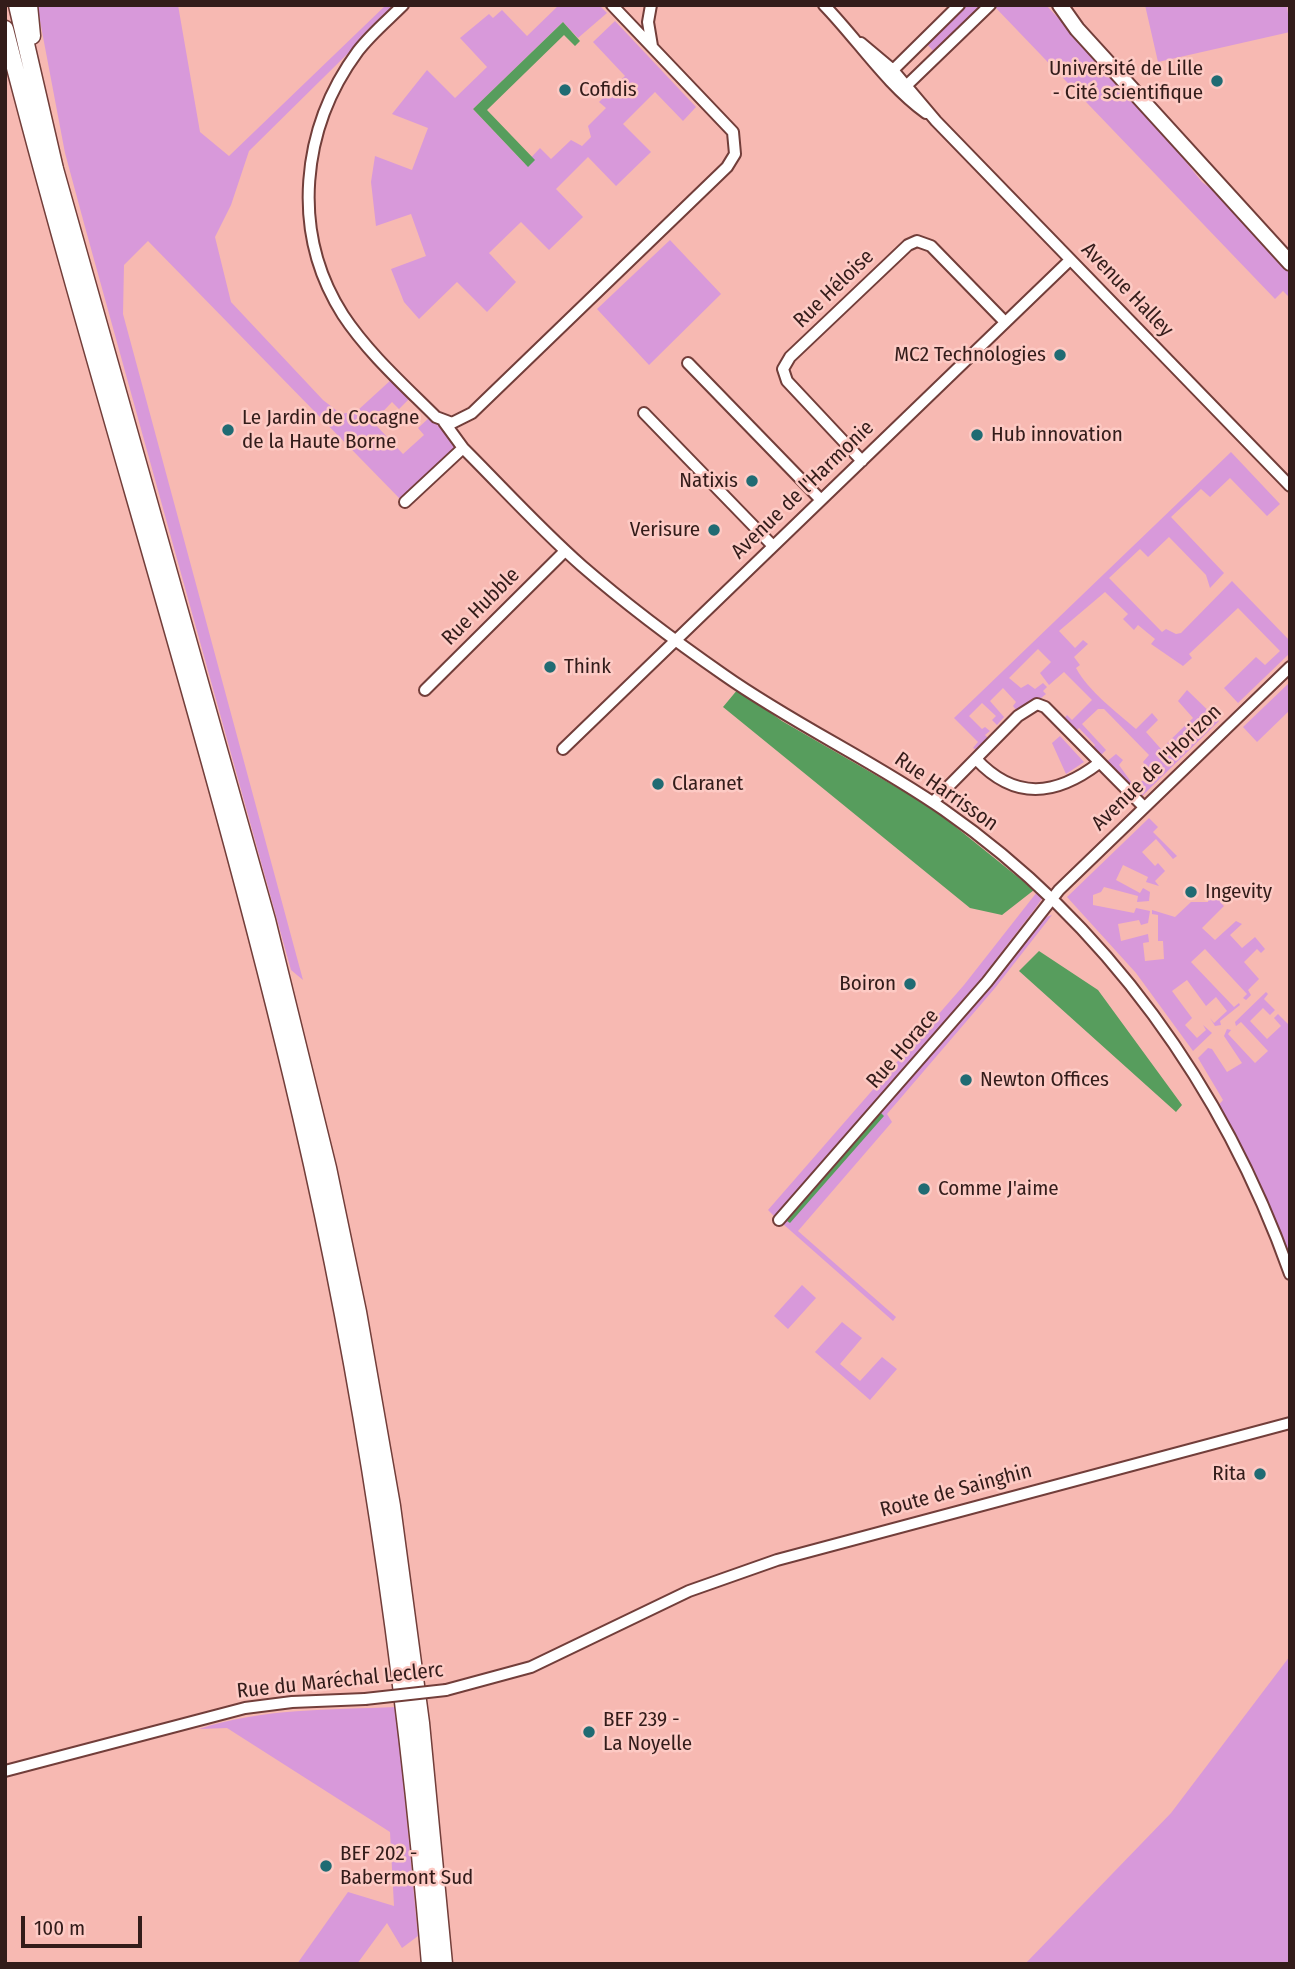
<!DOCTYPE html>
<html>
<head>
<meta charset="utf-8">
<style>
	body { margin:0 }
	#map { position:relative; width:1295px; height:1969px; overflow:hidden; background:#f7b9b2; font-family:"Fira Sans Condensed",sans-serif }
	canvas { display:block }
	.frame { position:absolute; inset:0; border:7px solid #331c1a; pointer-events:none }
	.scale { position:absolute; left:21px; top:1916px; width:121px; height:32px; box-sizing:border-box; border:4px solid #331c1a; border-top:0; padding-left:9px; font-size:21px; line-height:24px; white-space:nowrap; color:#331c1a; -webkit-text-stroke:5px #fdcac4; paint-order:stroke }
</style>
</head>
<body>
<div id="map">
<canvas width="1295" height="1969"></canvas>
<div class="frame"></div>
<div class="scale">100 m</div>
</div>
<script>
const ctx = document.querySelector('canvas').getContext('2d');
ctx.lineJoin = 'round';
function fillPath(path, color) {
  ctx.fillStyle = color;
  ctx.fill(path, 'evenodd');
}
function trace(path, color, width, dash) {
  ctx.strokeStyle = color;
  ctx.lineWidth = width;
  ctx.lineCap = dash ? 'butt' : 'round';
  ctx.setLineDash(dash || []);
  ctx.stroke(path);
}
function label(font, color, halo, rows, align = 'center') {
  ctx.font = font + ' "Fira Sans Condensed",sans-serif';
  ctx.lineWidth = 5;
  ctx.setLineDash([]);
  ctx.textBaseline = 'middle';
  ctx.strokeStyle = halo;
  ctx.fillStyle = color;
  for (const [text, x, y, turn = 0] of rows) {
    ctx.save();
    ctx.translate(x, y);
    ctx.rotate((+turn || 0) * Math.PI / 180);
    ctx.textAlign = isNaN(turn) ? turn : align;
    if (halo) ctx.strokeText(text, 0, 0);
    ctx.fillText(text, 0, 0);
    ctx.restore();
  }
}
const green = new Path2D(`
	M37 5H178L200 132 229 156 386 5H397L249 151 231 205 215 237 231 302 323 400 341 414 357 411 392 379 411 397 399 409 392 402 373 422 403 454 424 435 418 428 430 417 458 447 401 500 148 241 124 265 123 314 303 980 291 970 85 227 65 153Z
	M559 5H599L607 13 578 38 563 22 473 109 525 164 540 148 551 159 571 140 582 146 591 137 588 126 606 108 599 102 625 76 593 42 615 21 696 107 683 121 655 92 623 124 651 152 616 186 588 157 556 189 583 217 549 250 521 222 489 253 516 282 487 312 457 282 419 319 404 302 391 269 426 256 411 214 376 226 371 182 375 156 412 170 428 128 392 114 427 70 455 98 487 67 460 38 489 14 493 18 502 10 527 36Z
	M963 5H987L936 54 925 42Z
	M1046 5 1151 118 1202 182 1221 196 1290 268V298L1283 291 1275 299 994 6Z
	M1145 5H1287L1290 32 1158 62Z
	M670 240 721 294 649 365 597 309Z
	M1231 452 1280 504 1267 516 1230 478 1210 497 1201 489 1171 517 1224 573 1210 588 1206 575 1169 537 1148 557 1140 549 1109 578 1162 632 1166 629 1176 634 1181 633 1232 581 1290 641V653L1238 703 1224 688 1256 657 1265 665 1280 651 1238 608 1189 654 1192 658 1183 666 1151 644 1155 639 1138 625 1134 630 1123 619 1128 614 1105 592 1059 631 1075 648 1083 640 1088 644 1074 657 1080 665 1076 668C1088 691 1118 713 1136 729L1152 713 1158 720 1146 732 1161 749 1193 718 1178 701 1187 690 1219 721 1139 799 1105 763 1116 754 1123 760 1119 765 1134 786 1157 772 1151 766 1148 769 1143 762 1149 755 1104 709H1098L1082 724 1106 750 1099 757 1092 750 1095 745 1079 728 1075 732 1063 720 1067 715 1072 720 1092 700 1064 672 1049 685 1040 673 1051 662 1038 649 1009 678 1021 688 1028 684 1035 689 1043 683 1047 687 1043 691 1046 694 1040 699 1030 700 1017 711 1013 706 1016 702 1003 688 990 701 1004 717 997 725 992 720 996 716 982 703 969 716 982 729 985 727 990 731 985 735 989 739 979 751 973 748 978 742 954 718Z
	M1290 682V710L1257 742 1243 727Z
	M1060 736 1084 762 1066 774 1052 743Z
	M1149 818 1158 827 1153 832 1177 856 1173 859 1156 839 1142 852 1155 866 1158 863 1165 871 1155 881 1159 886 1146 882 1148 877 1123 865 1116 880 1140 893 1143 888 1150 892 1149 901 1137 902 1138 896 1104 887 1101 892 1093 895V905L1134 913 1136 908 1150 911 1148 923 1141 925 1139 920 1118 924 1121 941 1148 934 1149 942 1143 943 1145 961 1164 959 1163 941H1158V915L1152 914V910L1175 917 1191 902H1208L1209 882 1213 887 1210 891 1218 900 1223 896 1225 899 1221 903 1224 906 1202 928 1215 940 1236 921 1242 924 1230 935 1242 948 1255 937 1265 949 1261 953 1257 949 1244 962 1259 979 1248 990 1251 995 1246 1000 1243 998 1247 994 1205 949 1191 962 1234 1007 1239 1003 1240 1005 1220 1021 1221 1025 1215 1026 1210 1018 1214 1023 1227 1011 1216 997 1206 1006 1187 980 1172 991 1192 1018 1185 1025 1197 1038 1206 1030 1203 1025 1212 1033 1193 1051 1136 973 1067 897Z
	M1037 892 1043 897 1034 910 971 992 775 1217 768 1210 964 985Z
	M1052 915 995 988 887 1114 892 1122 798 1231 896 1317 893 1321 783 1224 990 986 1043 918Z
	M1266 992 1268 994 1264 999 1275 1010 1270 1015 1263 1008 1250 1021 1267 1039 1281 1026 1274 1018 1278 1014 1290 1026V1248L1279 1257 1217 1107 1223 1100 1198 1058 1208 1048 1212 1049 1227 1072 1242 1063 1224 1036 1227 1029 1231 1030 1228 1034 1255 1063 1268 1051 1241 1022 1236 1026 1235 1022Z
	M802 1285 816 1298 788 1329 774 1316Z
	M842 1322 862 1338 840 1364 860 1381 882 1357 897 1369 870 1400 815 1352Z
	M1290 1656V1964H1025L1171 1813Z
	M396 1707 418 1936 402 1948 387 1923 357 1964H297L348 1892 394 1906 390 1832 227 1728 199 1729C262 1708 330 1710 396 1707Z`);
const water = new Path2D(`
	M563 22 580 41 575 46 564 35 487 110 535 160 528 167 473 109Z
	M738 689 782 721 931 807 1034 890 1002 915 970 908 723 707Z
	M1039 951 1098 990 1182 1105 1176 1112 1019 971Z
	M881 1113 884 1116 790 1223 787 1221Z`);
const minor = new Path2D(`
	M403 5C388 20 371 34 358 51 301 128 290 232 343 315 368 353 404 385 436 417L452 423 472 413 727 167 735 154 733 132 612 5
	M651 5 648 22 652 46
	M824 5C858 40 886 84 926 113
	M861 43 892 69 936 121 1290 486
	M889 74 959 5
	M904 88 990 5
	M688 363 821 500
	M644 413 773 546
	M444 422 463 448
	M862 461 787 381 783 369 790 357 908 245 917 241 931 246 1005 322
	M405 502 463 448C502 487 540 529 582 566 627 605 675 641 724 675 795 725 874 761 944 810 1106 923 1224 1088 1290 1274
	M425 690 565 551
	M563 749 1070 260
	M976 759C1015 801 1056 796 1099 763
	M933 802 1018 716 1037 704 1045 707 1144 807
	M779 1220 987 982 1059 890 1290 667
	M446 1690 531 1667 689 1591 777 1560 1290 1423
	M5 1771 245 1708 292 1702 365 1699`);
const major = new Path2D(`
	M1060 5 1077 29 1290 263`);
const highway = new Path2D(`
	M17 5 55 169 267 920 328 1168 358 1312 392 1506 421 1723 444 1964
	M29 5 32 36
	M5 29C98 393 216 750 301 1116 366 1395 406 1679 430 1964`);
const minorBridge = new Path2D(`
	M365 1699 446 1690`);
const markers = [
	[1217,81,7,"#206b73"],
	[565,90,7,"#206b73"],
	[1060,355,7,"#206b73"],
	[228,430,7,"#206b73"],
	[977,435,7,"#206b73"],
	[752,481,7,"#206b73"],
	[714,530,7,"#206b73"],
	[550,667,7,"#206b73"],
	[658,784,7,"#206b73"],
	[1191,892,7,"#206b73"],
	[910,984,7,"#206b73"],
	[966,1080,7,"#206b73"],
	[924,1189,7,"#206b73"],
	[1260,1474,7,"#206b73"],
	[589,1732,7,"#206b73"],
	[326,1866,7,"#206b73"]
];
const poiNames = [
	["Université de Lille",1203,69,"right"],
	["‐ Cité scientifique",1203,93,"right"],
	["Cofidis",579,90],
	["MC2 Technologies",1046,355,"right"],
	["Le Jardin de Cocagne",242,418],
	["de la Haute Borne",242,442],
	["Hub innovation",991,435],
	["Natixis",738,481,"right"],
	["Verisure",700,530,"right"],
	["Think",564,667],
	["Claranet",672,784],
	["Ingevity",1205,892],
	["Boiron",896,984,"right"],
	["Newton Offices",980,1080],
	["Comme J'aime",938,1189],
	["Rita",1246,1474,"right"],
	["BEF 239 -",603,1720],
	["La Noyelle",603,1744],
	["BEF 202 -",340,1854],
	["Babermont Sud",340,1878]
];
const streetNames = [
	["Rue Héloise",834,289,-44],
	["Avenue Halley",1127,290,46],
	["Avenue de l'Harmonie",803,490,-44],
	["Rue Hubble",481,607,-45],
	["Avenue de l'Horizon",1157,768,-44],
	["Rue Harrisson",946,792,35],
	["Rue Horace",903,1049,-49],
	["Route de Sainghin",956,1491,-15],
	["Rue du Maréchal Leclerc",340,1681,-6]
];
fillPath(green, '#d899da');
fillPath(water, '#579d5d');
trace(minor, '#723e3a', 14);
trace(major, '#723e3a', 18);
trace(highway, '#723e3a', 19);
trace(minor, '#fff', 10);
trace(major, '#fff', 14);
trace(highway, '#fff', 16);
trace(minorBridge, '#723e3a', 14, []);
trace(minorBridge, '#fff', 10);
for (const [x, y, r, color] of markers) {
  const dot = new Path2D();
  dot.arc(x, y, r, 0, 2 * Math.PI);
  ctx.fillStyle = color;
  ctx.fill(dot);
  trace(dot, '#fdcac4', 2.5);
}
label('21px', '#331c1a', '#fdcac4', poiNames, 'left');
label('21px', '#331c1a', '#fdcac4', streetNames);
</script>
</body>
</html>
